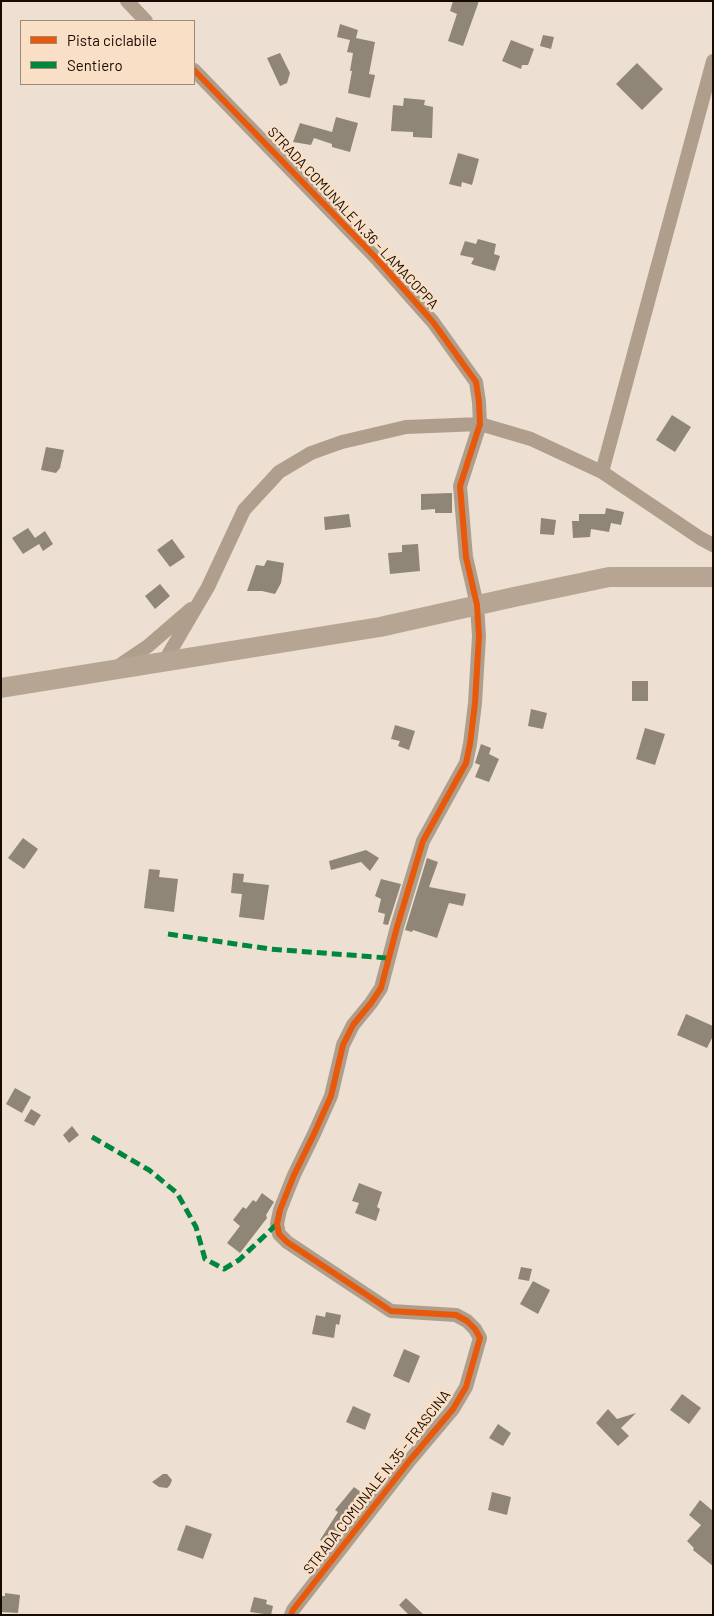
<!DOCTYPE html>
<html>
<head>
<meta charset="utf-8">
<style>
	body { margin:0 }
	#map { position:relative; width:714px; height:1616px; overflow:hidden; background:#eddfd1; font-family:Barlow,sans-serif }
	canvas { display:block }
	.frame { position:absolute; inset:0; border:2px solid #190900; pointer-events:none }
	.legend { position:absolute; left:20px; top:20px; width:175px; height:65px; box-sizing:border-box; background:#f8dfc6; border:1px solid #9f8977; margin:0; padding:6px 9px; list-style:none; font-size:15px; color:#190900 }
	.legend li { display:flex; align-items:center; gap:10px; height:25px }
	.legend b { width:25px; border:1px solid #9f8977 }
</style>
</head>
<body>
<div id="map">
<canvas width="714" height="1616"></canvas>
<div class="frame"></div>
<ul class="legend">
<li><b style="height:6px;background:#e8590c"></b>Pista ciclabile</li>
<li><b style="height:6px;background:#00873e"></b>Sentiero</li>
</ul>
</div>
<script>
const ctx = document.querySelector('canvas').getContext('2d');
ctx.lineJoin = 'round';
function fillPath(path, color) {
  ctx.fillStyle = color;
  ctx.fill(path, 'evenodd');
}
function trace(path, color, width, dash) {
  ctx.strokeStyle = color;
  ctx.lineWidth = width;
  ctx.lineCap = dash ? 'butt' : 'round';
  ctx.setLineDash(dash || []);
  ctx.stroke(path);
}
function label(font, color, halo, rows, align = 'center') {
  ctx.font = font + ' Barlow,sans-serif';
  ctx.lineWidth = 5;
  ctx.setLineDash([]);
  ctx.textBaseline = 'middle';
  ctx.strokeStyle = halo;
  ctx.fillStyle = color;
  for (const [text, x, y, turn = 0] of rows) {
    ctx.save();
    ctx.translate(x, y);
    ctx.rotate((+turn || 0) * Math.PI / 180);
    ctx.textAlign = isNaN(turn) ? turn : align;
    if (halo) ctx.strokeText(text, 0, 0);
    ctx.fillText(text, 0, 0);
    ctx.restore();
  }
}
const building = new Path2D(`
	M453 1H479L463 46 448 41 457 14 450 11Z
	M340 24 358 30 356 38 375 42 369 74 375 75 370 98 348 93 352 71H350L353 53 347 52 350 40 337 37Z
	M543 35 554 37 551 49 540 46Z
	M511 40 534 49 528 65H522L521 69 502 61Z
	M280 53 290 73 287 83 280 86 267 58Z
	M637 63 663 89 642 110 616 84Z
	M404 98 425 100 424 105 433 107 432 138 413 137V132L391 131 393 105 403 106Z
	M336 117 358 123 350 152 332 147V144L314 138 311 145 293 142 300 123 332 132Z
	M458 153 479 159 472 185 462 182 461 187 449 184Z
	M478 239 496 244 494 254 500 256 495 271 471 264 474 258 460 255 465 241 476 244Z
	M672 415 691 427 675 452 656 440Z
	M46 447 64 450 60 468 56 473 41 470Z
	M452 493V513H435V509L421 510V494Z
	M606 508 624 512 621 525 611 523 609 532 591 529 590 537 573 538 572 521H579V514H605Z
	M349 514 351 527 325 530 324 517Z
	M541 518 556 520 554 535 540 534Z
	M28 528 35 538 45 531 53 544 43 551 39 544 23 554 12 538Z
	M172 539 185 557 170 567 157 550Z
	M418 544 420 571 390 574 388 553 402 552V545Z
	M267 560 284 563 281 583 275 594 262 591H247L256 565 264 566Z
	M160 584 170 596 155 609 145 596Z
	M632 681H648V701H632Z
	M531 709 547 713 543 729 528 726Z
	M395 725 415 731 409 750 398 746 400 741 391 739Z
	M645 728 665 734 655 765 636 759Z
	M481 744 491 748 489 754 499 759 489 782 475 777 480 765 475 763Z
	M23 838 38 849 24 869 8 858Z
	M366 850 379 858 370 871 361 862 331 870 329 861Z
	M427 858 438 862 429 887 466 894 463 906 449 903 437 938 413 930 412 932 405 930Z
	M149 869 160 870 159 877 178 879 174 912 144 908Z
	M233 873 244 874 243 882 269 885 264 920 239 917 242 894 231 893Z
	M381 879 401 884 388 925 383 924 385 914 378 912 381 899 375 896Z
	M686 1014 713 1026V1036L707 1048 677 1035Z
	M15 1088 31 1097 22 1113 6 1104Z
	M31 1109 41 1115 34 1126 24 1121Z
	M72 1126 79 1135 69 1143 63 1135Z
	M359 1183 382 1192 377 1207 380 1209 376 1221 355 1213 359 1203 352 1201Z
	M262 1193 274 1202 266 1215 267 1218 240 1253 227 1243 240 1226 233 1220 243 1207 246 1209 253 1200 256 1202Z
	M521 1267 532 1269 529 1281 518 1279Z
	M533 1281 550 1290 538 1314 520 1304Z
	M326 1312 341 1315 339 1325 336 1324 334 1338 312 1334 316 1315 325 1317Z
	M404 1349 420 1356 409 1383 393 1376Z
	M682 1394 701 1408 689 1424 670 1410Z
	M353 1406 371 1414 365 1430 346 1422Z
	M608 1409 617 1419 636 1413 621 1428 629 1436 618 1446 596 1423Z
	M498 1424 511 1433 503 1446 489 1438Z
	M163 1474H167L172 1480 170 1485 167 1488 159 1487 152 1482Z
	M354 1487 369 1498 351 1521 350 1520 331 1547 320 1540 338 1512 335 1510Z
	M492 1492 511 1497 507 1515 488 1510Z
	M700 1500 713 1511V1566L693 1550 694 1548 687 1541 701 1525 689 1515Z
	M186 1525 212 1534 203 1559 177 1550Z
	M5 1593 20 1595 18 1613 1 1612V1596H5Z
	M254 1597 267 1600 266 1604 273 1606 271 1615 250 1612Z
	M406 1598 424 1615H409L399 1605Z`);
const street = new Path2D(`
	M127 1 146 21
	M194 70 378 260 433 322 476 382 479 402 480 424 460 486 466 557 477 605 479 636 475 703 470 744 466 763 423 841 397 927 381 988 371 1003 353 1025 343 1045 331 1096 314 1134 294 1175 280 1210 277 1224 279 1234 287 1242 391 1311 456 1315 467 1321 475 1329 480 1338 466 1387 453 1409 410 1460 293 1610 291 1615
	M602 472 713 61
	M164 662 208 587 244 510 279 472 311 453 342 442 406 427 480 424 531 439 602 472 700 538 713 545
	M117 667 148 646 191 609`);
const secondary = new Path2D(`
	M1 688 380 627 514 597 609 577H713`);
const quiet = new Path2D(`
	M168 934 270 949 388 958
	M92 1137 149 1170 177 1193 196 1227 205 1259 224 1269 239 1260 277 1224`);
const cycleway = new Path2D(`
	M194 70 378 260 433 322 476 382 479 402 480 424 460 486 466 557 477 605 479 636 475 703 470 744 466 763 423 841 397 927 381 988 371 1003 353 1025 343 1045 331 1096 314 1134 294 1175 280 1210 277 1224 279 1234 287 1242 391 1311 456 1315 467 1321 475 1329 480 1338 466 1387 453 1409 410 1460 293 1610 291 1615`);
const streetNames = [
	["STRADA COMUNALE N.36 - LAMACOPPA",353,218,47],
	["STRADA COMUNALE N.35 - FRASCINA",377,1482,-52]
];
fillPath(building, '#8f8677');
trace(street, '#ae9e8b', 14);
trace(secondary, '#b6a593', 20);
trace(quiet, '#00873e', 5, [10, 5]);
trace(cycleway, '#e8590c', 6);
label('14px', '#190900', '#f8dfc6', streetNames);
</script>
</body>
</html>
